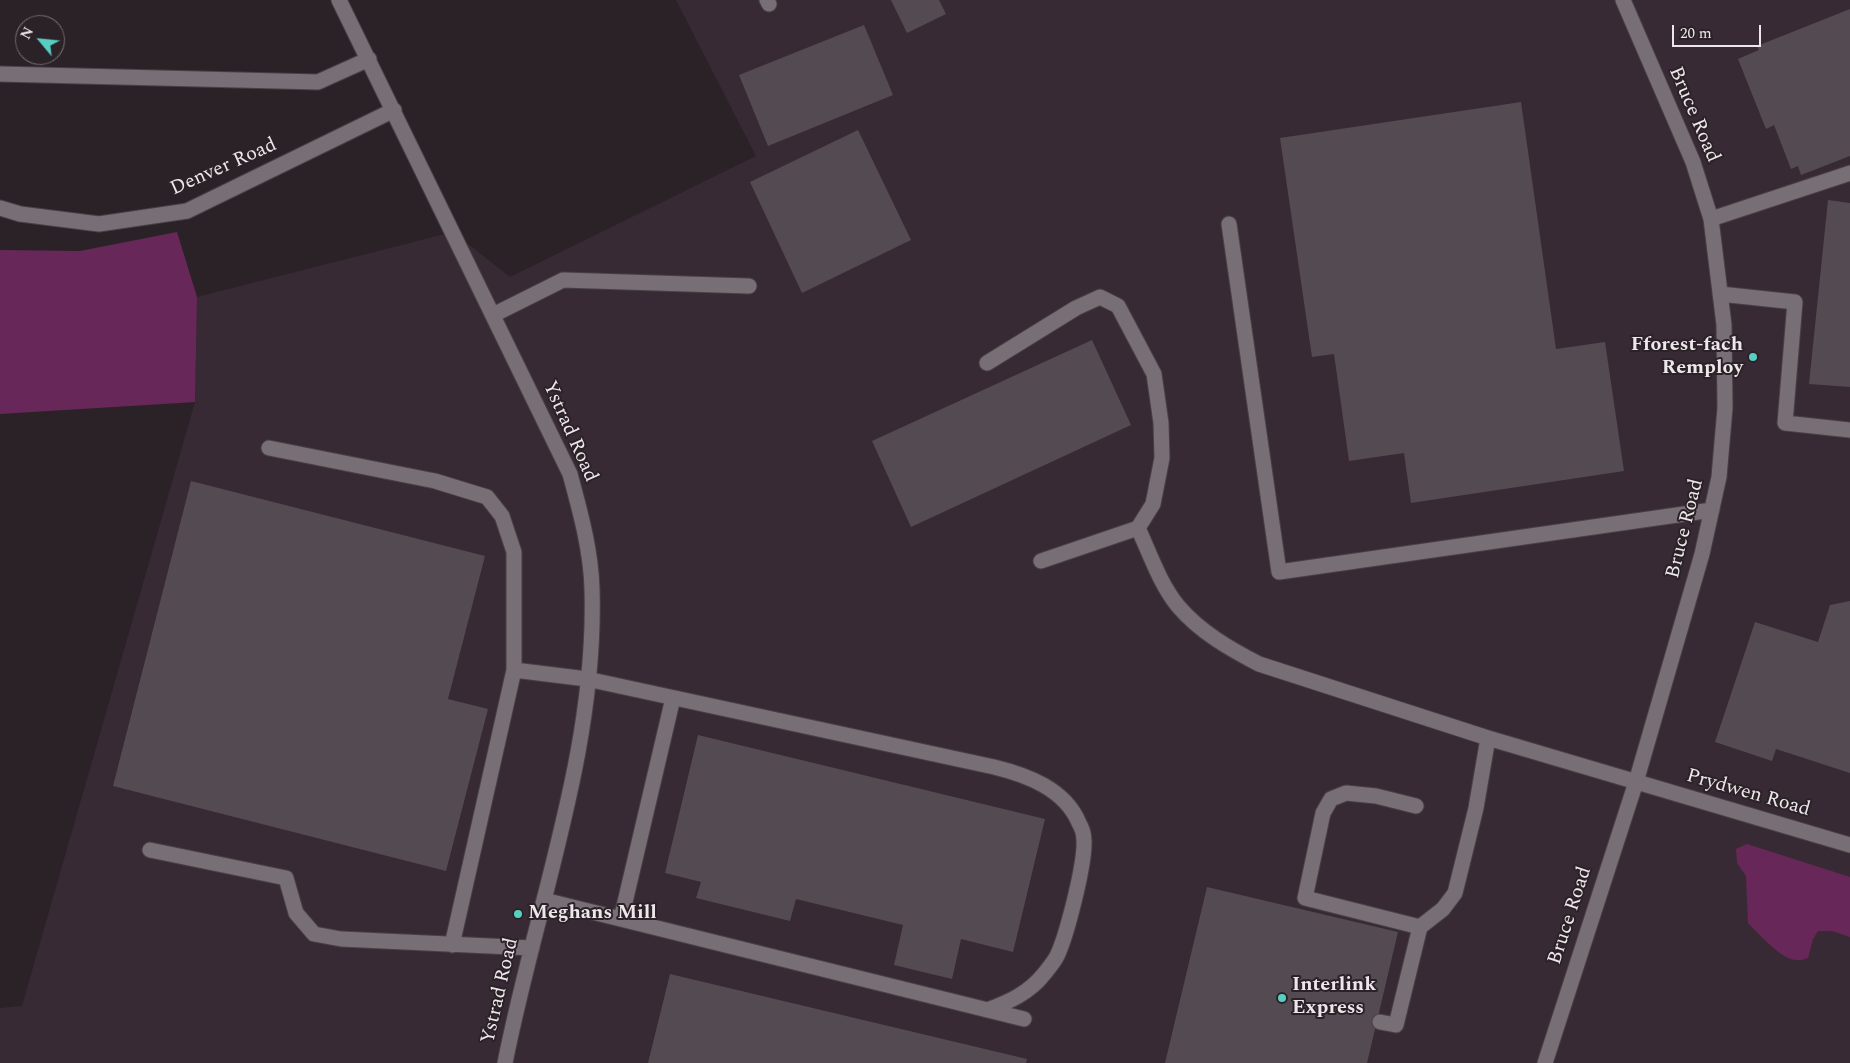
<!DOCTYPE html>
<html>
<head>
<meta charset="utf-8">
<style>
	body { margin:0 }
	#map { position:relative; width:1850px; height:1063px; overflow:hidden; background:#2b2228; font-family:Spectral,serif }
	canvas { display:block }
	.north { position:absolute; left:15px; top:15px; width:50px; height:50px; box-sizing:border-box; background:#2b2228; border:1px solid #797176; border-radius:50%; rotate:298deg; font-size:14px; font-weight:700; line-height:20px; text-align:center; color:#ede7eb }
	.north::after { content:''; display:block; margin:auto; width:18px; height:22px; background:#56cec3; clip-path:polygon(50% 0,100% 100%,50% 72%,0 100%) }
	.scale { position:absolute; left:1672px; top:25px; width:89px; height:22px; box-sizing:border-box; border:2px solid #ede7eb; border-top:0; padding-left:6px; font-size:15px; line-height:18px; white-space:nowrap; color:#ede7eb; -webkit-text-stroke:4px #2b2228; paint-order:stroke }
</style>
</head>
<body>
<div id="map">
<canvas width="1850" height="1063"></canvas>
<div class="north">N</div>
<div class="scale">20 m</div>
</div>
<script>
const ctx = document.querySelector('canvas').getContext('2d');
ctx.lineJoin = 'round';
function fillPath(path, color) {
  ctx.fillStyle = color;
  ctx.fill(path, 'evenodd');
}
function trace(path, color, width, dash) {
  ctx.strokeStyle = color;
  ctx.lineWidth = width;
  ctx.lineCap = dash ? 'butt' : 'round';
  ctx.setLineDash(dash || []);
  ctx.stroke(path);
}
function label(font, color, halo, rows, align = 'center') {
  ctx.font = font + ' Spectral,serif';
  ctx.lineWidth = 4;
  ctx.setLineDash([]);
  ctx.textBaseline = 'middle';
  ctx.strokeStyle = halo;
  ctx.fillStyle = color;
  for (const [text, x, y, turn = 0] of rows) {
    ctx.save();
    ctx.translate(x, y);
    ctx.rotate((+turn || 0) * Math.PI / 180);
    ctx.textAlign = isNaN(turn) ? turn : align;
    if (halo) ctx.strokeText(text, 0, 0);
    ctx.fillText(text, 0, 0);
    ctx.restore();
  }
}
const built = new Path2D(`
	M676 0H1850V1063H0V1008L22 1006 195 402 197 297 453 232 510 277 756 156Z`);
const green = new Path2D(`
	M177 232 197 297 195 402 0 414V250L80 251Z
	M1747 844 1850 877V937L1832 931H1818L1813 939 1808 958C1805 959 1800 961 1796 960 1782 960 1758 933 1748 923L1746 876 1737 863 1736 849Z`);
const building = new Path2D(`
	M891 0H939L946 14 907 33Z
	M1850 9V156L1801 175 1798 166 1791 169 1774 125 1766 129 1738 59 1759 50 1757 46Z
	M864 25 893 95 768 146 739 75Z
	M1521 102 1556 349 1605 342 1624 471 1411 503 1404 453 1349 461 1334 354 1312 357 1280 138Z
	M858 130 911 240 802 293 750 182Z
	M1828 200 1850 203V387L1809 384Z
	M1092 340 1131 425 911 527 872 441Z
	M191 481 485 556 448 699 488 709 446 871 113 786Z
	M1850 601V773L1776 749 1772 761 1715 742 1755 622 1818 642 1830 605Z
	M698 735 1045 819 1013 952 961 939 952 979 894 965 903 925 796 899 790 921 696 898 701 882 665 873Z
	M1207 887 1398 932 1367 1063H1165Z
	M670 974 1027 1059 1026 1063H648Z`);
const minor = new Path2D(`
	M339 0 570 474C580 511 591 550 592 589 597 751 536 905 505 1063
	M767 0 769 4
	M0 74 318 82 369 59
	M0 208 20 214 99 224 187 211 394 110
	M1711 219 1850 173
	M1229 224 1279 572 1712 510
	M1720 294 1795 302 1785 423 1850 430
	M493 315 563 280 749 286
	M987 363 1076 308 1100 297 1118 306 1154 374 1161 423 1162 458 1153 504 1138 528C1150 554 1160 584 1178 606 1200 632 1230 649 1259 664L1488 738 1850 845
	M269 448 435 481 487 497 502 516 514 552V670L587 679 994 767C1027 775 1065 789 1079 823 1082 828 1084 836 1084 841 1085 864 1067 935 1057 956 1054 962 1048 969 1044 974 1029 993 1009 1002 987 1010
	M1041 561 1138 528
	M1416 806 1376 796 1346 793 1331 799 1323 813 1305 898 1420 927
	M150 850 286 878 296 913 314 934 341 939 532 948
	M544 900 1024 1019
	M621 919 673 698
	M452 945 514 670
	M1380 1022 1396 1025 1420 927 1443 909 1455 893 1476 808 1488 738
	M1545 1063 1636 782 1702 554 1719 477 1725 408 1724 325 1711 219 1693 162 1623 0`);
const markers = [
	[1753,357,5,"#56cec3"],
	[518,914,5,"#56cec3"],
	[1282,998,5,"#56cec3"]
];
const streetNames = [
	["Bruce Road",1693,115,67],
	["Denver Road",224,168,-24],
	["Ystrad Road",569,432,66],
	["Bruce Road",1686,529,-76],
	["Prydwen Road",1748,794,16],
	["Bruce Road",1571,916,-72],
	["Ystrad Road",501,991,-77]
];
const poiNames = [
	["Fforest-fach",1743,346,"right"],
	["Remploy",1743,369,"right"],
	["Meghans Mill",528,914],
	["Interlink",1292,986],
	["Express",1292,1009]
];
fillPath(built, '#382a34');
fillPath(green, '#672859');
fillPath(building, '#544a51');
trace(minor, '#474145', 17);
trace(minor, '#786e75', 15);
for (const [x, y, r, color] of markers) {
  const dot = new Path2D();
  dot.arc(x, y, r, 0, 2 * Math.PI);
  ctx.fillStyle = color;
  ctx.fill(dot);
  trace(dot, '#2b2228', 2);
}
label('20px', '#ede7eb', '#2b2228', streetNames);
label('bold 20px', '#ede7eb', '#2b2228', poiNames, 'left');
</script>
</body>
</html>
